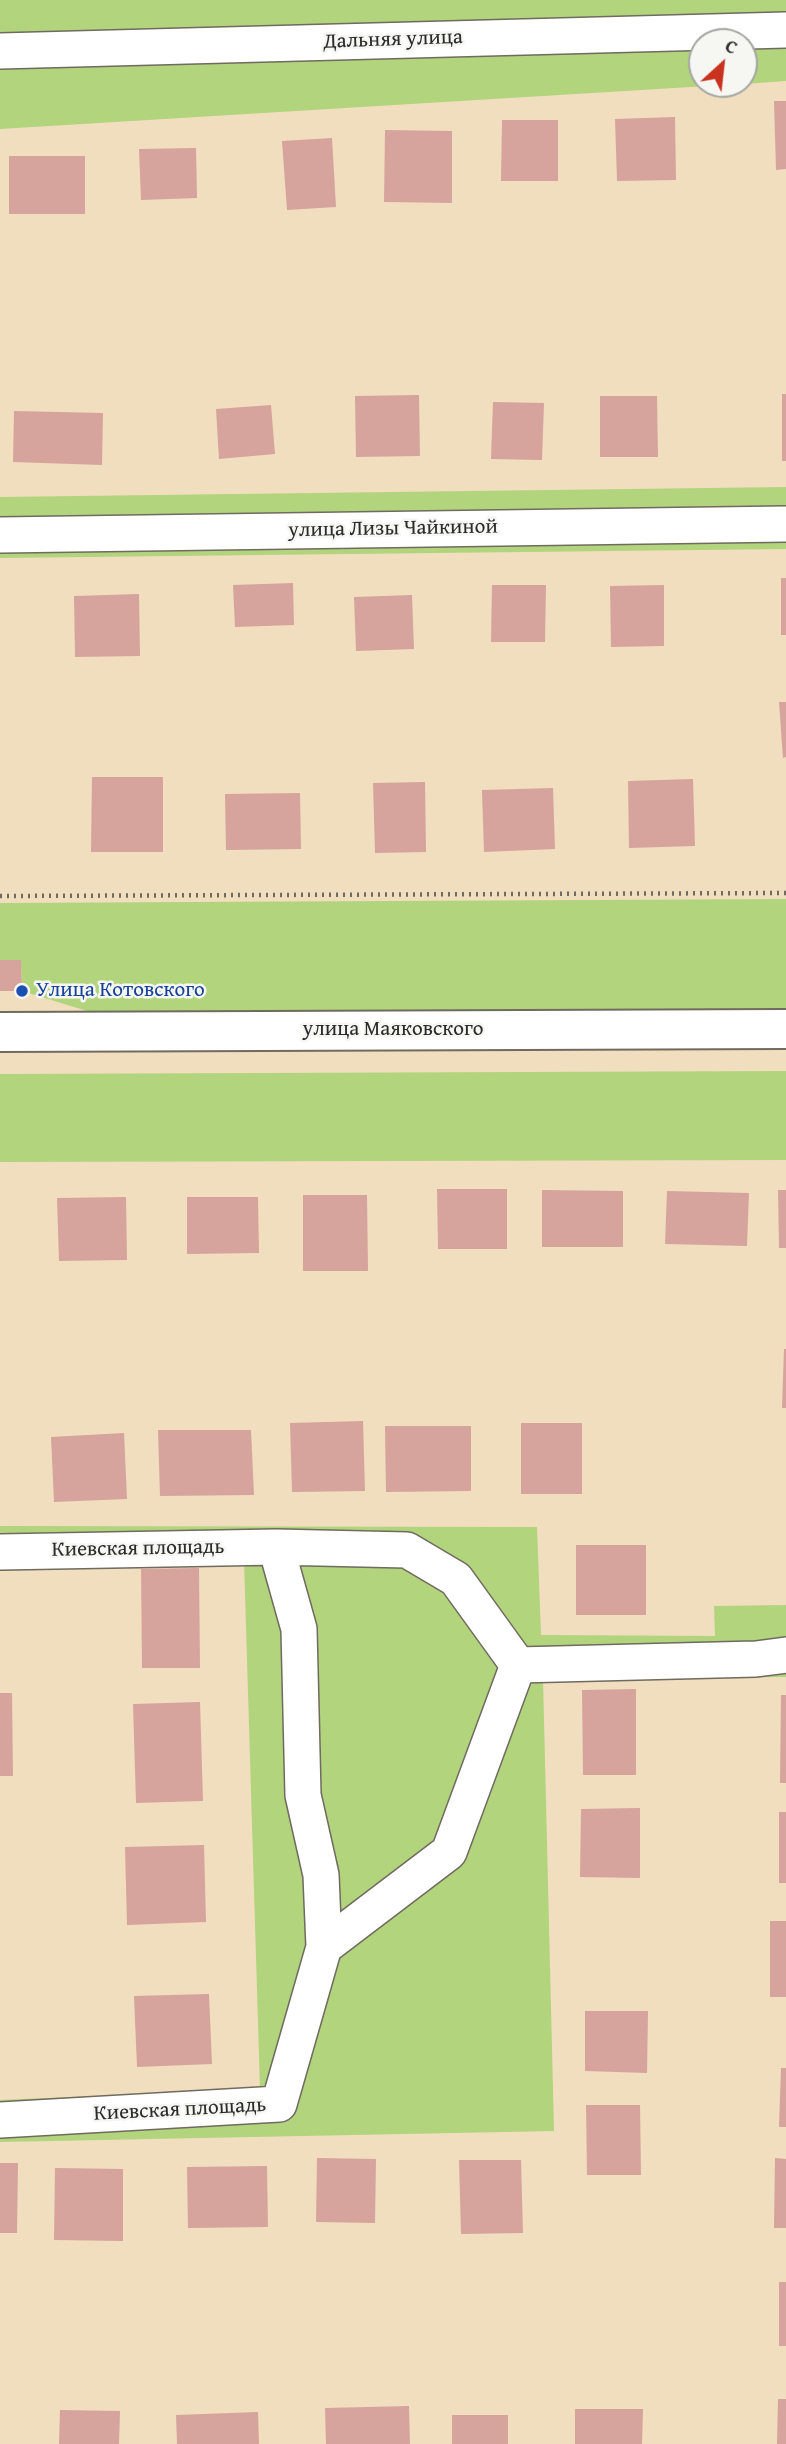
<!DOCTYPE html>
<html>
<head>
<meta charset="utf-8">
<style>
	body { margin:0 }
	#map { position:relative; width:786px; height:2444px; overflow:hidden; background:#f0debf; font-family:"Gentium Book Plus",serif }
	canvas { display:block }
	.north { position:absolute; left:688px; top:28px; width:70px; height:70px; box-sizing:border-box; background:#f6f6f2; border:2px solid #a5a5a2; border-radius:50%; rotate:27deg; font-size:19px; font-weight:700; line-height:28px; text-align:center; color:#2b2b2b }
	.north::after { content:''; display:block; margin:auto; width:24px; height:32px; background:#c8321e; clip-path:polygon(50% 0,100% 100%,50% 72%,0 100%) }
</style>
</head>
<body>
<div id="map">
<canvas width="786" height="2444"></canvas>
<div class="north">С</div>
</div>
<script>
const ctx = document.querySelector('canvas').getContext('2d');
ctx.lineJoin = 'round';
function fillPath(path, color) {
  ctx.fillStyle = color;
  ctx.fill(path, 'evenodd');
}
function trace(path, color, width, dash) {
  ctx.strokeStyle = color;
  ctx.lineWidth = width;
  ctx.lineCap = dash ? 'butt' : 'round';
  ctx.setLineDash(dash || []);
  ctx.stroke(path);
}
function label(font, color, halo, rows, align = 'center') {
  ctx.font = font + ' "Gentium Book Plus",serif';
  ctx.lineWidth = 5;
  ctx.setLineDash([]);
  ctx.textBaseline = 'middle';
  ctx.strokeStyle = halo;
  ctx.fillStyle = color;
  for (const [text, x, y, turn = 0] of rows) {
    ctx.save();
    ctx.translate(x, y);
    ctx.rotate((+turn || 0) * Math.PI / 180);
    ctx.textAlign = isNaN(turn) ? turn : align;
    if (halo) ctx.strokeText(text, 0, 0);
    ctx.fillText(text, 0, 0);
    ctx.restore();
  }
}
const green = new Path2D(`
	M0 0H786V16L0 36Z
	M786 42V81L744 84V43Z
	M702 44V84H740L0 129V62Z
	M786 487V512L0 526V497Z
	M786 533V549L0 558V545Z
	M786 899V1010L87 1011 22 991 21 961 0 960V903Z
	M786 1071V1160L0 1162V1074Z
	M0 1526 537 1527 541 1635 715 1636 714 1606 786 1605V1646L525 1657 463 1571 0 1545Z
	M272 1553 290 1627 316 1945 273 2095 0 2112V2100L260 2089 244 1560 0 1571V1561Z
	M291 1557 404 1560 451 1586 508 1666 443 1844 333 1931Z
	M786 1666V1677L543 1679 554 2131 0 2142V2131L288 2113 333 1951 456 1858 525 1672Z`);
const building = new Path2D(`
	M774 101H786V169L776 170Z
	M675 117 676 180 617 181 615 119Z
	M502 120H558V181H501Z
	M385 130 452 131V203L384 202Z
	M332 138 336 207 287 210 282 141Z
	M196 148 197 198 141 200 139 149Z
	M9 156H85V214H9Z
	M782 394H786V461H782Z
	M419 395 420 456 356 457 355 396Z
	M600 396H657L658 457H600Z
	M493 402 544 403 542 460 491 459Z
	M271 405 275 454 219 459 216 409Z
	M14 411 103 413 102 465 13 462Z
	M781 578H786V635H781Z
	M293 583 294 625 235 627 233 585Z
	M492 585H546L545 642H491Z
	M664 585V646L611 647 610 586Z
	M139 594 140 656 75 657 74 596Z
	M412 595 414 649 356 651 354 597Z
	M779 702H786V757L783 758Z
	M92 777H163V852H91Z
	M693 779 695 846 629 848 628 781Z
	M425 782 426 852 375 853 373 783Z
	M553 788 555 849 484 852 482 790Z
	M300 793 301 849 226 850 225 794Z
	M0 960H21L22 991H0Z
	M437 1189H507V1249H438Z
	M542 1190 623 1191V1247H542Z
	M778 1190H786V1248H779Z
	M667 1191 749 1193 747 1246 665 1244Z
	M303 1195H367L368 1271H303Z
	M126 1197 127 1260 59 1261 57 1198Z
	M187 1197H258L259 1253 187 1254Z
	M784 1349H786V1408H782Z
	M363 1421 365 1491 292 1492 290 1423Z
	M521 1423H582V1494H521Z
	M385 1426H471V1491L386 1492Z
	M158 1430H251L254 1495 160 1496Z
	M124 1433 127 1499 54 1502 51 1437Z
	M576 1545H646V1615H576Z
	M199 1568 200 1668H142L141 1569Z
	M636 1689V1775H583L582 1690Z
	M0 1693H12L13 1776H0Z
	M781 1695H786V1783H780Z
	M200 1702 203 1801 136 1803 133 1704Z
	M640 1808V1878L580 1877 581 1809Z
	M779 1812H786V1883H779Z
	M204 1845 206 1922 127 1925 125 1847Z
	M770 1921H786V1997H770Z
	M209 1994 212 2064 137 2067 134 1996Z
	M585 2011H648L647 2073 585 2071Z
	M781 2068H786V2127H779Z
	M586 2105H640L641 2175H587Z
	M317 2158 376 2159 375 2223 316 2222Z
	M775 2158 786 2159V2228H774Z
	M459 2160H521L523 2233 461 2234Z
	M0 2163H18L17 2233H0Z
	M267 2166 268 2227 188 2228 187 2167Z
	M55 2168 123 2169V2241L54 2240Z
	M779 2282H786V2346H779Z
	M778 2399H786V2444H777Z
	M409 2406 410 2444H326L325 2408Z
	M575 2409H643L642 2444H575Z
	M60 2410 120 2411 119 2444H59Z
	M258 2412 259 2444H177L176 2415Z
	M452 2415H508V2444H452Z`);
const path = new Path2D(`
	M0 896 786 893`);
const minor = new Path2D(`
	M0 51 786 30
	M0 535 786 524
	M276 1547 407 1550 456 1579 518 1665
	M0 1552 276 1547 299 1629 303 1795 321 1875 324 1947 279 2104 0 2120
	M324 1947 449 1852 518 1665 756 1659 786 1655`);
const secondary = new Path2D(`
	M0 1032 786 1029`);
const markers = [
	[22,991,7,"#1a4fb4"]
];
const streetNames = [
	["Дальняя улица",393,40,-2],
	["улица Лизы Чайкиной",393,529,-1],
	["улица Маяковского",393,1030],
	["Киевская площадь",138,1549,-1],
	["Киевская площадь",180,2110,-3]
];
const transitNames = [
	["Улица Котовского",36,991]
];
fillPath(green, '#b1d47d');
fillPath(building, '#d6a39d');
trace(minor, '#706a5f', 38);
trace(secondary, '#706a5f', 42);
trace(path, '#706a5f', 4.5, [2, 5]);
trace(minor, '#fff', 35);
trace(secondary, '#fff', 38);
for (const [x, y, r, color] of markers) {
  const dot = new Path2D();
  dot.arc(x, y, r, 0, 2 * Math.PI);
  ctx.fillStyle = color;
  ctx.fill(dot);
  trace(dot, '#f6f6f2', 2.5);
}
label('21px', '#2b2b2b', '#f6f6f2', streetNames);
label('21px', '#164399', '#f6f6f2', transitNames, 'left');
</script>
</body>
</html>
